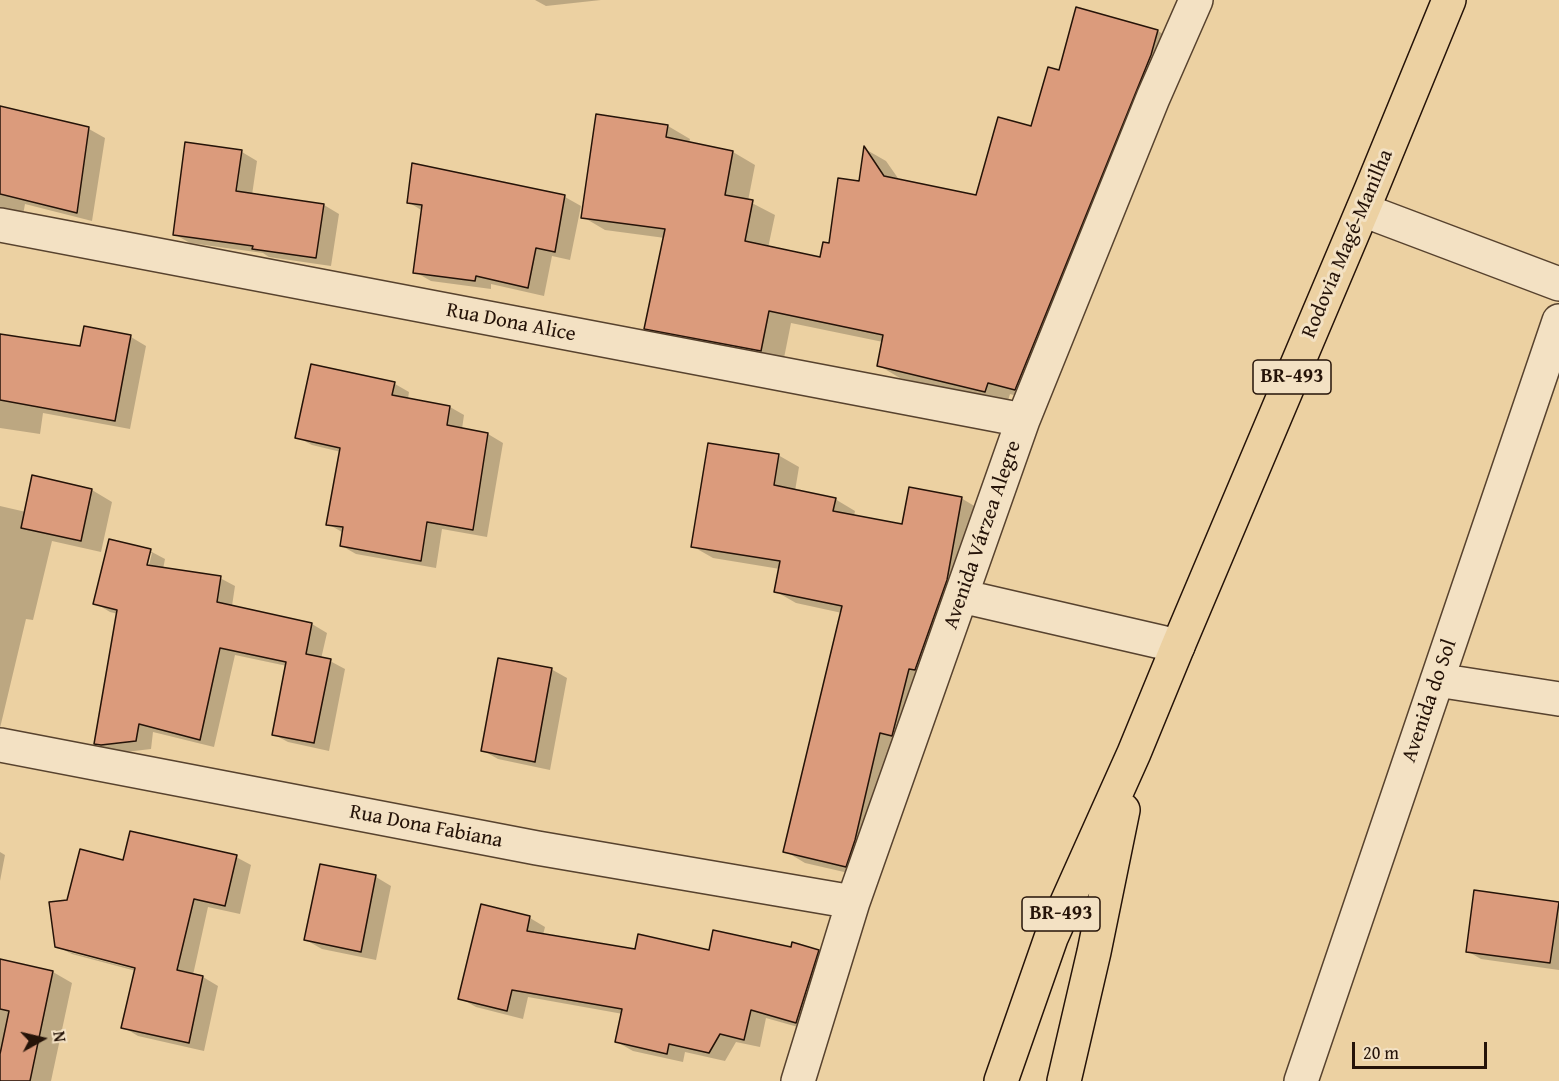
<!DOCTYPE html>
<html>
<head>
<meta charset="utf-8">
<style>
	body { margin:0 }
	#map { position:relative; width:1559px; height:1081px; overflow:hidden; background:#ecd1a2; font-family:"Gentium Book Plus",serif }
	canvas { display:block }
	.north { position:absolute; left:12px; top:1009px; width:60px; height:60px; -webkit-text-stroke:4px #f3e1c3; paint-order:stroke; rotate:82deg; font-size:16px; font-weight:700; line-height:24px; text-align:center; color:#251308 }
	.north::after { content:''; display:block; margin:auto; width:21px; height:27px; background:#251308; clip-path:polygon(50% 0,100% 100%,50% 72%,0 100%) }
	.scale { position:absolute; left:1352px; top:1042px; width:135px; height:27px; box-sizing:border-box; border:3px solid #251308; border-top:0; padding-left:8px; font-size:18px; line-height:21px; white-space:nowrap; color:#251308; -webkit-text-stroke:4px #f3e1c3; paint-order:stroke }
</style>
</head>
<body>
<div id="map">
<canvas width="1559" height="1081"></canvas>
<div class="north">N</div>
<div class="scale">20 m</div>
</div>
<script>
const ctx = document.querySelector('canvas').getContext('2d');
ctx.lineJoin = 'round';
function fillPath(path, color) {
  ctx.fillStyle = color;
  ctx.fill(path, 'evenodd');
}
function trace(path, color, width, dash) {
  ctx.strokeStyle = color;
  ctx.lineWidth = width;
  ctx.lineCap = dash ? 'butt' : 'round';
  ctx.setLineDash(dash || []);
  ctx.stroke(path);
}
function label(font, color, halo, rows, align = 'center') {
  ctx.font = font + ' "Gentium Book Plus",serif';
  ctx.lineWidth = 6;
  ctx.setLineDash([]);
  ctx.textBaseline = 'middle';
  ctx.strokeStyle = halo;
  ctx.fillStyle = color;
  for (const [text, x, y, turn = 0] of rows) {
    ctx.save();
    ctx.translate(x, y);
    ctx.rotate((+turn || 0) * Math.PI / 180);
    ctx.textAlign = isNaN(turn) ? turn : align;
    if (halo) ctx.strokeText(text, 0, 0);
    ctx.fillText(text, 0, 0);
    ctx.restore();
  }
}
const shadow = new Path2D(`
	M535 0H601L546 6Z
	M1158 31 1180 44 1037 402 1010 394 1007 404 900 378 878 365 883 342 791 323 783 363 668 341 646 328 665 238 605 230 583 217 668 126 690 139 689 143 733 152 755 165 748 201 775 215 768 248 821 259 830 245 860 182 865 149 886 161 900 181 977 196 1032 128 1060 72Z
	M0 108 89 129 105 138 92 221 25 204 23 215 0 221Z
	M242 152 257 161 252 195 324 205 339 214 331 266 269 257 263 253 190 243 174 234Z
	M413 165 565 197 581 206 570 260 552 256 544 296 491 284V289L431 281 415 272 423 211 408 202Z
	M85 328 131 337 146 346 130 429 43 413 40 434 0 428V336L81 347Z
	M312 366 395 384 409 392 408 399 450 407 464 415 462 429 488 434 503 443 487 537 442 529 436 568 356 554 342 546V532L328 524 341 452 312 445 297 437Z
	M778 455 799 467 795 491 835 499 855 511 854 516 904 526 961 498 981 510 866 877 805 863 785 851 842 613 796 603 775 591 780 569 713 558 692 546Z
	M92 490 112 502 101 552 52 541 33 620 26 619 0 728V506L26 512Z
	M150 551 165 559 163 569 220 578 235 586 232 606 312 624 327 633 321 659 330 661 345 669 329 751 288 742 273 734 287 666 235 655 214 747 153 732 151 749 117 753 111 752 96 743 118 614 110 612 95 603ZM149 553H152L147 573 144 572Z
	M551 669 567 678 550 770 498 759 482 750Z
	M0 852 5 855 0 881Z
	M236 857 251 865 240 914 208 907 193 975 203 977 218 986 204 1051 138 1036 123 1027 136 971 72 954 56 946 69 901 124 861ZM69 949 143 968 142 971 69 952Z
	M321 865 376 877 391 886 376 960 322 949 306 940Z
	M1476 892 1559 904V970L1481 959 1467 951Z
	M530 918 545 927 543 935 637 950 710 951 792 948 818 951 834 960 812 1031 766 1018 760 1047 736 1042 725 1061 685 1052 683 1062 633 1051 617 1042 623 1014 528 997 523 1019 476 1007 460 998Z
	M0 961 53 972 72 983 51 1081H0Z`);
const building = new Path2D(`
	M1076 7 1158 30 1151 55 1015 390 988 383 985 392 877 366 883 335 769 311 761 351 644 329 665 229 581 218 596 114 668 125 666 137 733 151 725 195 753 200 745 241 820 257 823 242 829 243 838 178 859 181 864 146 884 176 976 195 998 117 1031 126 1048 67 1059 70Z
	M0 106 89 127 77 213 0 194Z
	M185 142 242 150 236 191 324 204 316 258 252 249 253 246 173 235Z
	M412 163 565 195 555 252 536 248 528 288 476 276 475 281 413 273 422 205 407 203Z
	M84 326 131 335 115 421 0 400V334L80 346Z
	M311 364 395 382 392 395 450 406 447 425 488 433 473 530 427 522 421 561 340 546 343 527 326 525 340 448 295 438Z
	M708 443 779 454 774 485 836 498 833 511 902 524 909 487 962 497 947 580 915 670 909 669 892 736 880 733 855 840 846 867 783 852 842 606 774 592 780 561 691 547Z
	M32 475 92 489 81 541 21 528Z
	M109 539 151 549 147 565 221 576 217 602 312 623 306 654 331 659 314 743 272 735 286 662 220 648 200 740 139 724 136 741 101 745 94 744 117 610 93 604Z
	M498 658 552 668 535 762 481 751Z
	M130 831 237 855 225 906 194 899 177 970 203 976 189 1043 121 1028 135 968 55 947 49 902 67 900 80 849 123 860Z
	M320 864 376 875 361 952 304 940Z
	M1474 890 1559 902 1550 963 1466 952Z
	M481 904 530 916 527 931 635 949 638 934 709 950 713 930 791 947 792 942 819 950 796 1023 751 1010 744 1040 720 1034 709 1053 669 1044 667 1054 615 1042 622 1009 512 990 507 1011 458 999Z
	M0 959 53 971 30 1081H0V1054L9 1011 0 1009Z`);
const minor = new Path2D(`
	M1363 210 1559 284
	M0 225 1023 420
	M961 596 1178 646
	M1437 680 1559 699
	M0 745 537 848 853 902
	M798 1081 853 902 1023 420 1153 98 1196 0
	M1301 1081 1559 321`);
const highway = new Path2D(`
	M1001 1081 1051 938 1134 753 1178 646 1371 190 1449 0
	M1064 1081 1094 952 1123 810`);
const shields = [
	[1292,377,78],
	[1061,914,78]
];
const shieldNames = [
	["BR-493",1292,377],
	["BR-493",1061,914]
];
const streetNames = [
	["Rodovia Magé-Manilha",1348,244,-67],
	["Rua Dona Alice",511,323,11],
	["Avenida Várzea Alegre",983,535,-71],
	["Avenida do Sol",1430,701,-71],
	["Rua Dona Fabiana",426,827,11]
];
fillPath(shadow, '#0003');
fillPath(building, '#db9b7c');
trace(building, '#251308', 1.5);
trace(minor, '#57422e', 36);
trace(highway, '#251308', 36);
trace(minor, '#f3e1c3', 33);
trace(highway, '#ecd1a2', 33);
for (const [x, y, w] of shields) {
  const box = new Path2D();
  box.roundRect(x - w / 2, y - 17, w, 34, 4.5);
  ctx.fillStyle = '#f3e1c3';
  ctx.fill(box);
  trace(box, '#251308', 1.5);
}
label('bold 20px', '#251308', null, shieldNames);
label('21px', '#251308', '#f3e1c3', streetNames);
</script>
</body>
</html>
